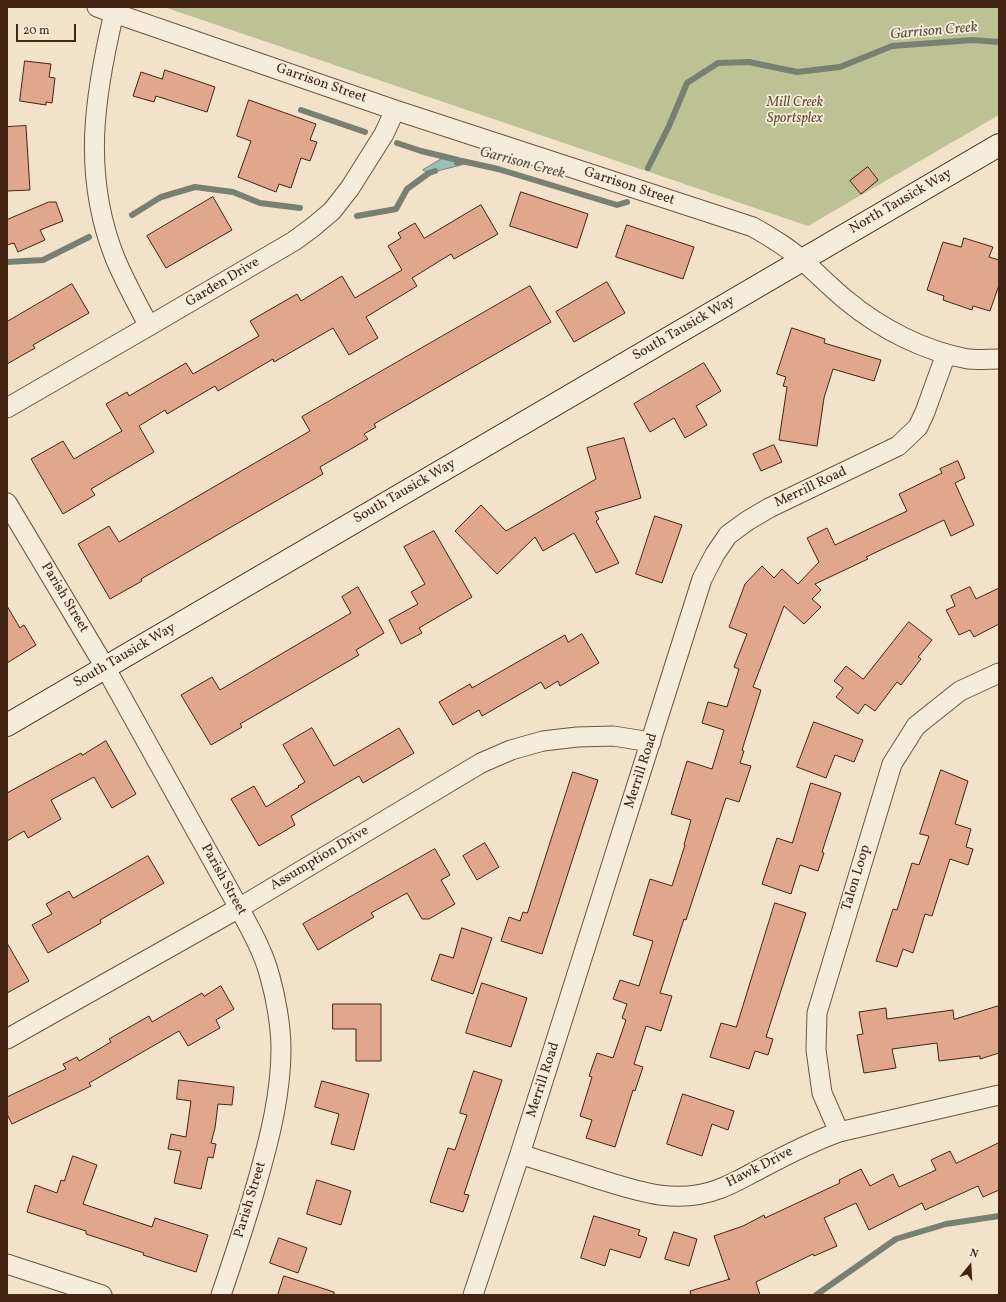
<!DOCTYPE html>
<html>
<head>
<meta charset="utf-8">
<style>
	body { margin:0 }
	#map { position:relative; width:1006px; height:1302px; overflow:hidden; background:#f1e2c9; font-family:Vollkorn,serif }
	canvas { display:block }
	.frame { position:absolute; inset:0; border:8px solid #432412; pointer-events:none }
	.north { position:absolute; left:950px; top:1246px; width:40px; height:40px; -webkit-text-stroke:3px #f6ecdc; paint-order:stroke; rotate:18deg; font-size:11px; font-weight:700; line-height:16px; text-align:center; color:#432412 }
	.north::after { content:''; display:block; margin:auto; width:14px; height:18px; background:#432412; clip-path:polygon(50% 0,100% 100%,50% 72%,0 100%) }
	.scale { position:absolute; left:16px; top:24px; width:60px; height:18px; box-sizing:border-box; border:2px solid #432412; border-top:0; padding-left:5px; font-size:12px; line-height:14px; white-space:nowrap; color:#432412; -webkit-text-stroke:3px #f6ecdc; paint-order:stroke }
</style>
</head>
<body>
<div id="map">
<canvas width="1006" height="1302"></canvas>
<div class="frame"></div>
<div class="north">N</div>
<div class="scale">20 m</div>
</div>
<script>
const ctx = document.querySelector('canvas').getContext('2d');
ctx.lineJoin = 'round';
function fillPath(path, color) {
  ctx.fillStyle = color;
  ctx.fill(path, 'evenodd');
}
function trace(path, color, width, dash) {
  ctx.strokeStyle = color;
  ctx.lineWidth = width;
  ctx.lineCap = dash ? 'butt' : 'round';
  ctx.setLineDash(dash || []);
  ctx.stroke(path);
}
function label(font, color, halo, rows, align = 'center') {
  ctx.font = font + ' Vollkorn,serif';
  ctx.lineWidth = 3.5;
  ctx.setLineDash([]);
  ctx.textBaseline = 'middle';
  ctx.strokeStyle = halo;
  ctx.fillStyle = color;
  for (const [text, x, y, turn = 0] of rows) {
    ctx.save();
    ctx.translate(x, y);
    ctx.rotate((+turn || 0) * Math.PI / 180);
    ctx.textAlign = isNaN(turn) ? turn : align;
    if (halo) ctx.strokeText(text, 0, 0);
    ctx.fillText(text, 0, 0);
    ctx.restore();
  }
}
const green = new Path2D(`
	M164 7H999V115L808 226Z`);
const water = new Path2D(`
	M443 158 463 159 465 164 429 173 423 170Z`);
const stream = new Path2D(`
	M301 110 365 132
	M397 143 421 151 458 160
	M457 163 462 161 498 169 617 205 627 202
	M648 168 669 126 687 83 718 63 749 62 797 72 840 67 892 46 973 40 999 42
	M132 215 161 197 195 187 233 192 260 203 300 208
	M357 216 396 209 407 189 429 173 435 171
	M7 262 43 260 89 237
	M816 1295 896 1239 946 1224 999 1216`);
const building = new Path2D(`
	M25 61 51 64 49 77 55 78 52 103 46 102V105L20 101Z
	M165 70 215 87 207 112 156 96 154 102 133 96 141 72 162 79Z
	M249 100 316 124 310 140 317 142 310 161 301 158 291 188 279 184 276 192 238 177 251 141 237 136Z
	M26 126 30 190 7 191V127Z
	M868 167 878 180 861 194 850 181Z
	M521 192 588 214 577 248 510 226Z
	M213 197 232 230 166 268 147 236Z
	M49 202H56L63 221 40 230 45 240 18 252 14 243 7 245V220Z
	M481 205 498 234 454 259 451 254 412 278 417 286 366 317 378 338 349 355 333 328 274 362 273 359 218 391 215 386 167 414 165 410 139 426 154 452 91 489 95 495 63 514 31 459 63 441 74 459 122 431 106 404 127 392 129 396 186 363 193 374 259 336 250 321 297 294 301 301 342 276 355 298 402 270 388 246 401 238 398 233 415 223 424 238Z
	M627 225 694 247 683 279 616 257Z
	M964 238 993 247 989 257 999 260V285L990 311 973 306 972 310 943 300 944 296 927 290 943 242 961 247Z
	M607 282 625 313 574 342 556 312Z
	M72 284 89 313 33 345 35 348 7 364V322Z
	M530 286 551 322 374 424 376 427 364 434 368 439 320 467 323 474 141 579 142 581 110 599 78 544 109 526 119 542 310 431 302 417Z
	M792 328 825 339 824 343 881 360 874 381 833 369 824 398 817 446 779 440 787 387 783 386 786 377 777 374Z
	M704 363 721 391 696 406 707 425 685 438 674 418 650 432 634 404Z
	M624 438 641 498 595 512 599 519 596 521 619 563 596 573 574 533 543 551 535 537 497 574 455 531 481 505 506 531 596 479 587 448Z
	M774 445 782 462 761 471 753 454Z
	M958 461 965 478 955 483 974 525 951 536 944 520 866 557 868 559 815 584 821 590 812 599 821 607 804 624 784 606 753 687 761 690 742 750 744 751 740 763 751 766 739 802 726 798 686 920 684 919 660 993 672 996 661 1031 646 1026 634 1064 643 1067 635 1091 633 1090 615 1147 586 1138 592 1120 580 1116 592 1077 589 1076 597 1053 613 1058 626 1020 622 1018 627 1004 613 999 620 980 639 986 653 941 633 935 650 879 672 886 685 845H684L691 820 671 814 687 761 712 769 724 730 702 723 708 702 727 707 739 669 734 667 747 634 729 627 745 584 762 566 774 578 782 569 798 584 819 562 807 538 827 528 835 545 907 511 899 494 942 473 940 469Z
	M655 516 682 525 662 583 636 574Z
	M434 531 472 597 419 628 422 633 401 644 389 620 418 604 411 592 425 584 404 547Z
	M358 587 384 633 356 650 359 655 240 724 242 727 211 745 181 695 212 677 220 690 351 613 342 597Z
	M970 587 976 599 999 588V624L974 637 970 630 959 635 946 610 955 606 951 596Z
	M7 606 20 628 24 625 36 645 7 663Z
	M909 622 932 640 918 657 921 659 901 685 897 682 875 711 865 704 858 714 836 697 843 688 834 681 846 666 863 679Z
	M582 634 599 663 560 686 558 681 545 689 541 682 482 716 479 710 453 725 439 702 470 684 472 688 565 635 568 642Z
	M814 722 863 740 854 762 835 755 826 778 797 767Z
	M312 728 334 766 399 728 414 753 363 783 359 776 291 816 295 825 259 846 231 799 254 786 266 807 299 787 298 786 305 782 283 745Z
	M106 741 136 794 112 808 94 777 51 800 61 819 28 838 24 831 7 841V793L81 753 82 755Z
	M941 770 968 781 955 824 971 829 966 847 973 849 968 865 950 859 932 916 925 914 913 953 903 949 897 967 876 961 893 909 897 910 912 863 919 865 929 836 920 834Z
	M573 772 598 780 542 954 501 941 509 917 520 921 523 912 527 913Z
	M811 783 841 793 822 852 824 853 818 871 800 865 791 894 762 884 777 838 792 843Z
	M485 843 499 867 477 880 463 856Z
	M435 849 450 875 441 880 455 904 429 919H422L407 893 371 913 374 917 318 950 303 924Z
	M148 856 164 883 100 920 101 923 48 953 32 925 52 914 46 904 69 891 73 898Z
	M775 903 806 913 766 1037 773 1039 768 1055 755 1051 749 1069 710 1057 721 1023 736 1027Z
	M462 928 492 938 473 994 431 980 440 954 453 958Z
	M7 943 29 981 7 993Z
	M482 983 527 998 511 1047 466 1033Z
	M221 986 234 1009 216 1020 220 1028 188 1046 179 1031 89 1083 91 1086 12 1124 7 1114V1097L66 1069 63 1064 77 1057 79 1061 111 1042 109 1039 149 1016 152 1022 202 993 204 996Z
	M333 1004H381V1061H356V1029H333Z
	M999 1006V1053L980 1059V1056L939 1061 937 1043 892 1049 896 1068 864 1073 857 1035 863 1034 859 1012 886 1008 887 1019 953 1010 954 1019Z
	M474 1071 502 1080 464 1194 469 1195 463 1212 430 1202 448 1148 455 1150 467 1115 460 1113Z
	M179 1080 234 1087 232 1105 218 1104 215 1128 211 1143 216 1144 213 1158 208 1157 201 1189 174 1183 181 1151 168 1149 171 1134 186 1137 191 1101 177 1099Z
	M322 1081 369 1094 354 1150 331 1144 339 1114 315 1107Z
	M683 1094 734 1111 728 1130 712 1124 702 1156 667 1144Z
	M999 1143V1190L983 1197 978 1186 925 1210 922 1203 869 1230 856 1203 824 1218 837 1246 814 1256 813 1254 756 1282 760 1295H691L690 1291 730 1279H729L714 1236 743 1226 764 1215 765 1218 840 1183 839 1180 861 1169 870 1186 893 1174 899 1187 936 1170 931 1160 950 1151 956 1163Z
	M73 1156 97 1165 83 1204 152 1227 155 1218 208 1235 196 1272 143 1255 144 1253 86 1234V1231L27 1212 35 1185 57 1193 61 1180 64 1181Z
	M317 1180 351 1191 341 1225 307 1214Z
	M594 1216 640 1230 638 1235 647 1238 640 1258 610 1249 605 1266 581 1258Z
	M674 1232 697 1239 689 1266 665 1259Z
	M279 1238 307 1248 298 1273 270 1263Z
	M284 1276 334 1292V1295H278Z`);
const street = new Path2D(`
	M97 7 395 110 753 227C770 237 788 247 803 261 818 274 831 288 846 300 881 329 924 351 968 359 978 360 989 359 999 359
	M114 13C94 97 82 175 115 258 125 282 137 304 149 326
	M7 408 149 326 294 241 313 227 332 211 350 188 384 134 395 110
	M7 503 105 667 239 908C251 930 264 953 270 977 276 998 281 1027 281 1049 281 1093 270 1137 258 1179 247 1218 234 1257 221 1295
	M7 1039 239 908 481 763 511 750 543 741 577 737 613 736 651 742
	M839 1132 822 1093 816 1050 817 1013 892 764 916 726 960 691 999 673
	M520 1154C544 1162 568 1169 592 1177 634 1190 675 1206 719 1189 733 1184 746 1176 760 1169 786 1155 811 1142 839 1132L999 1095
	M7 1264 102 1295
	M473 1295 520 1154 702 579 715 554 728 535 747 521 769 508 898 446 918 427 925 412 946 354`);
const secondary = new Path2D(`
	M7 725 999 145`);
const streetNames = [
	["Garrison Street",321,84,19],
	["Garrison Street",629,187,18],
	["North Tausick Way",901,202,-30],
	["Garden Drive",223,283,-31],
	["South Tausick Way",684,329,-30],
	["Merrill Road",811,488,-25],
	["South Tausick Way",405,492,-30],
	["Parish Street",64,598,59],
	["South Tausick Way",125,656,-30],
	["Merrill Road",642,771,-72],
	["Assumption Drive",320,859,-31],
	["Talon Loop",857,878,-73],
	["Parish Street",223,880,61],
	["Merrill Road",544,1080,-72],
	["Hawk Drive",760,1168,-27],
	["Parish Street",251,1200,-73]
];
const parkNames = [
	["Mill Creek",795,103],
	["Sportsplex",795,119]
];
const waterNames = [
	["Garrison Creek",934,32,-5],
	["Garrison Creek",522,164,15]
];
fillPath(green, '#bdc294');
fillPath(water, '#9bbeb5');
trace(water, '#788074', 1);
trace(stream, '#788074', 6);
fillPath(building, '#e1a78d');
trace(building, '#432412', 1);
trace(street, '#6e5440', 21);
trace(secondary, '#432412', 24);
trace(street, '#f6ecdc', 19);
trace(secondary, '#f6ecdc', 22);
label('14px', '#432412', '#f6ecdc', streetNames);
label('italic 14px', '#624c32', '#f6ecdc', parkNames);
label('italic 15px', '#5d5243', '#f6ecdc', waterNames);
</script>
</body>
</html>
